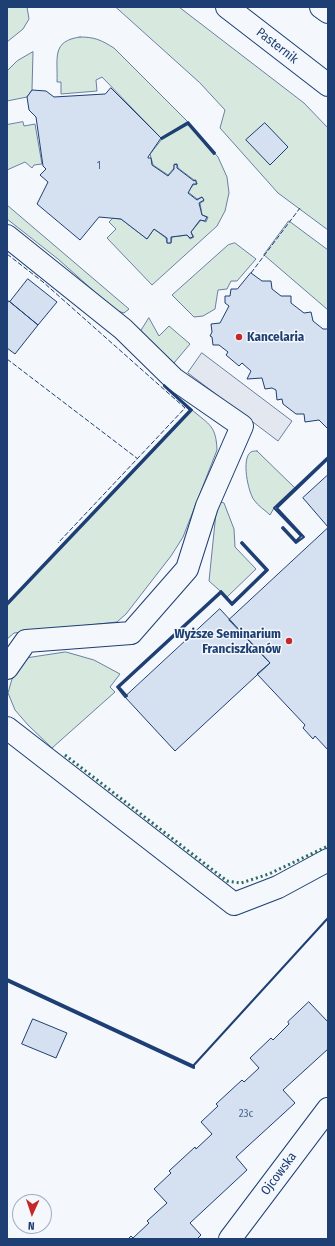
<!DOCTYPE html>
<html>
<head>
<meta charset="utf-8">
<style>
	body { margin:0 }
	#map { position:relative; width:335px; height:1246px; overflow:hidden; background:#f4f7fb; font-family:"Fira Sans Condensed",sans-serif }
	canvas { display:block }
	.frame { position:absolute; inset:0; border:8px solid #1d3f73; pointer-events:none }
	.north { position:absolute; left:12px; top:1194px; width:40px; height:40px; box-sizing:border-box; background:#f4f7fb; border:1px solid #9eadc5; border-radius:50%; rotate:183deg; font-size:11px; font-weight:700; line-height:16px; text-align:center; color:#1d3f73 }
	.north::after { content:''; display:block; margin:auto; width:14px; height:18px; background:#c62828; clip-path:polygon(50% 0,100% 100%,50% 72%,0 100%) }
</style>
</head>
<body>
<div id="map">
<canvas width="335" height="1246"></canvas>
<div class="frame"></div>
<div class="north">N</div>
</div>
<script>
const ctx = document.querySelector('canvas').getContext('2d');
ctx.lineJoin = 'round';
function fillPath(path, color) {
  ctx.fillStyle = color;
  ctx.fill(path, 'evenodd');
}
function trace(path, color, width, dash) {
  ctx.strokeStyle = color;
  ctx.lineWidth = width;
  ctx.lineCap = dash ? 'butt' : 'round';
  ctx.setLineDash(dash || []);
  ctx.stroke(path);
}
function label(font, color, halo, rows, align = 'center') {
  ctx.font = font + ' "Fira Sans Condensed",sans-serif';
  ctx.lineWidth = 3;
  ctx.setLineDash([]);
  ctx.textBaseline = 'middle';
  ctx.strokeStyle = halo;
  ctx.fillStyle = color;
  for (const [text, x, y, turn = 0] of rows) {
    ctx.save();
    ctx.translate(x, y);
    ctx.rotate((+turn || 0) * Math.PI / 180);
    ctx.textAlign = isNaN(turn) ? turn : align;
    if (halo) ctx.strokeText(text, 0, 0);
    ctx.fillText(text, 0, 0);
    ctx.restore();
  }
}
const green = new Path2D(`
	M7 7H27L29 19 23 29 7 42Z
	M116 7H179L304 103 328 128V230L278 193 220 128 225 110 200 83Z
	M80 37C95 37 101 40 114 48L188 122 161 138 102 77 96 80 97 91 61 94V82H57C58 58 51 41 80 37Z
	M33 52 32 90 27 97 7 101V71L17 61Z
	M23 122 24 126 35 124 42 164 34 165 32 168 25 162 7 170V125Z
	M188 124 218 157 227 177 229 193 225 211 217 226 152 285 107 238 116 229 109 222 113 218 121 219 147 239 154 229 166 238 167 243H171L172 237 187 235 190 239 194 237 191 232 201 220 206 222 208 217 202 215 200 203 204 201 202 197 197 199 188 192 193 185 197 184 196 180H194L178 168 177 164H174V168L168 175 153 165 150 154 162 139Z
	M7 205 129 309 124 313 115 310 58 259 7 219Z
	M289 221 328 250V310L264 255Z
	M235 243 256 259 237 281H231L227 289 218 290 215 309 203 316 194 317 172 295 228 245Z
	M149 318 159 336 169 326 190 344 174 363 146 337 141 331Z
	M192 410C210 425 216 426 217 450L183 537 171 556 126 614 117 622 14 633 7 639V605Z
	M257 451 295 488 274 508 270 515C265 510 258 506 254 500 248 492 241 458 251 452 252 451 255 451 257 451Z
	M221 502 224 503 234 529 235 547 256 569 227 597 209 581 217 503Z
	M66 652 94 660 120 674 110 687 115 692 52 748 28 725 15 710 8 693 12 679 19 665 27 658Z`);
const parking = new Path2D(`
	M202 353 292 421 278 441 188 373Z`);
const building = new Path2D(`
	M111 88 161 138 148 157V158H151L152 165 168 176 174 169V165L177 164V168L194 181 195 180 197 184H193L188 193 197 200 202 197 204 200 199 203 202 215 207 217 205 221 200 220 191 232 193 237 190 238 187 235 171 237V243H167V238L154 229 147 239 121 219 99 217 80 240 37 204 48 182 40 175 46 169 43 166 36 117 29 110 27 97 32 90 46 91 54 97 105 94Z
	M265 123 288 147 270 165 246 140Z
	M251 273 262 281H271L272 289 281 296H291V303L304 313 311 312 313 321 323 329H328V429L319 420 305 422 304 414H296L283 404 282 399 277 400 276 390 272 388 265 389 262 378 247 379 251 371 242 363 239 366 226 355 228 352 219 345H213L212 337 210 336 212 332 211 324 220 323 229 306 225 303V296H230L231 289H237Z
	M28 279 57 302 38 325 10 302Z
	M9 301 38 325 15 354 7 348V304Z
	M328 475V527L303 498Z
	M328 528V750L315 736 313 739 303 728 305 725 257 674 270 663 229 620Z
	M220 609 270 663 175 751 125 697Z
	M309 1002 328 1022V1049L283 1090 295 1103 236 1157 247 1170 190 1223 201 1235 197 1239H128L131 1236 133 1238 149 1223 147 1221 167 1203 154 1189 171 1173 169 1171 195 1147 196 1149 212 1134 201 1122 218 1106 216 1104 242 1080 244 1082 259 1068 250 1058 271 1038 273 1040 289 1024 288 1022Z
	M33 1019 67 1033 56 1058 22 1044Z`);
const minor = new Path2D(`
	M7 236 123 329 174 379 242 426 207 506 187 569 131 633 26 641 7 668
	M7 728 234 904 278 887 328 860
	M230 1239 328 1109`);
const major = new Path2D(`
	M227 7 328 85
	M321 7 328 12`);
const hedge = new Path2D(`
	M65 755 227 881 241 883 269 874 328 846`);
const fence = new Path2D(`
	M7 254 43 282 185 408 58 543
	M251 273 300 208
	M7 359 138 459`);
const wall = new Path2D(`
	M188 122 215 153 214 154 188 124 162 139 161 138Z
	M328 457 274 508 301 536 296 541 283 527 282 528 296 543 304 537 277 508 328 459
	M242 542 268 570 232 605 221 593 119 687 127 696 125 697 117 687 221 591 232 603 266 570 241 543Z
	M7 603 190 410 164 386V385L192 410 7 605
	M7 979 194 1066V1068L7 981
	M194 1066H193L328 918`);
const markers = [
	[239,337,4,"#c62828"],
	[289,641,4,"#c62828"]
];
const numberNames = [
	["1",99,166],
	["23c",246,1114]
];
const streetNames = [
	["Pasternik",277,46,38],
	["Ojcowska",279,1174,-53]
];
const poiNames = [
	["Kancelaria",247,337],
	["Wyższe Seminarium",281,634,"right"],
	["Franciszkanów",281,649,"right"]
];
fillPath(green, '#d7e8df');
trace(green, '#687fa3', 1);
fillPath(parking, '#e3e8f0');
trace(parking, '#687fa3', 1);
fillPath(building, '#d5e0f0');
trace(building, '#1d3f73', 1);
trace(minor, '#1d3f73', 24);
trace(major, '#1d3f73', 24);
trace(minor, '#f4f7fb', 22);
trace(major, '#f4f7fb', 22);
trace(hedge, '#2c6c60', 3, [2, 3]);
trace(fence, '#1d3f73', 1, [5, 2]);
trace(wall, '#1d3f73', 2);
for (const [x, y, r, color] of markers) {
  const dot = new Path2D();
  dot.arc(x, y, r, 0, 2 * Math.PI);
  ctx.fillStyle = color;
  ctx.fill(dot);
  trace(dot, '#f4f7fb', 1.5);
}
label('11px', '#4b6792', null, numberNames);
label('13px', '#1d3f73', '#f4f7fb', streetNames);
label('bold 13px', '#1d3f73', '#f4f7fb', poiNames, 'left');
</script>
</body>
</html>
